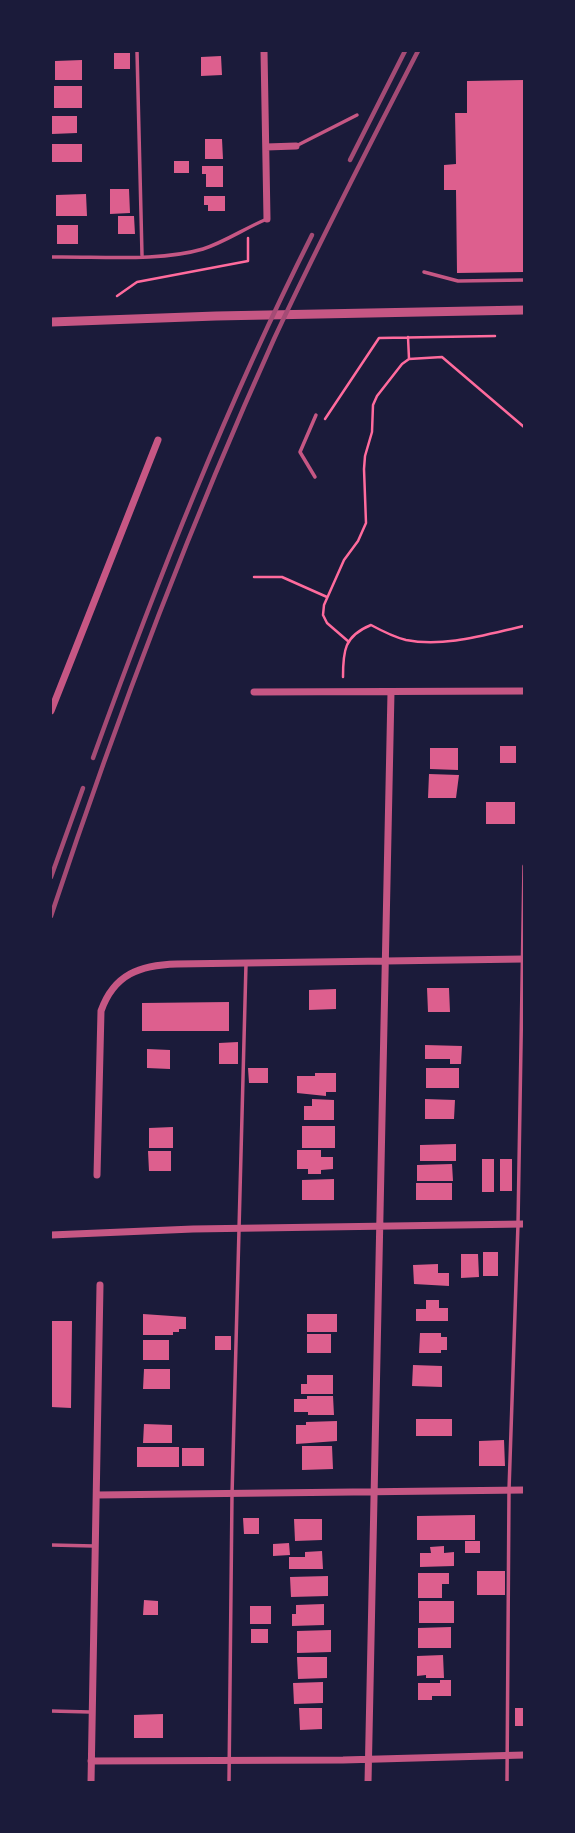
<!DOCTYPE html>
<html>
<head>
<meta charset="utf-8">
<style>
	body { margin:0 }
	#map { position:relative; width:575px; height:1833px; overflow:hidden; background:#1b1b3a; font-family:Quicksand,sans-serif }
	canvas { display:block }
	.frame { position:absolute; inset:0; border:52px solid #1b1b3a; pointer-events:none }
</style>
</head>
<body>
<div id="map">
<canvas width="575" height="1833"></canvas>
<div class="frame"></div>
</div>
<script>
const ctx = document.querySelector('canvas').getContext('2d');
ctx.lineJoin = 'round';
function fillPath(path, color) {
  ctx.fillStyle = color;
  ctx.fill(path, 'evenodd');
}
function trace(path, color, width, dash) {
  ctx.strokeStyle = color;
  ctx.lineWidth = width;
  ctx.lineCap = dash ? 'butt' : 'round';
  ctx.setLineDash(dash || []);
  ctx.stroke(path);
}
const building = new Path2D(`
	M114 53H130V69H114Z
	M221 56 222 75 201 76V57Z
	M82 60V80H55V61Z
	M524 80V272L457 273 456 190H444V165L456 164 455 113H467V81Z
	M54 86H82V108H54Z
	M52 116H77V133L52 134Z
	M205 139H222L223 159H205Z
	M51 144H82V162H51Z
	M174 161H189V173H174Z
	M202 166H223V187H206V174H202Z
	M110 189H129L130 213 110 214Z
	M86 194 87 216H56V195Z
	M204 196H225V211H208V205H204Z
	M118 216H134L135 234H118Z
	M57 225H78V244H57Z
	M500 746H516V763H500Z
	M430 748H458V770L430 769Z
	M429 774 459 775 456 798H428Z
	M486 802H515V824H486Z
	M427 988H449L450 1012H428Z
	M336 989V1009L309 1010V990Z
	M229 1002V1031H142V1003Z
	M238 1042V1064H219V1043Z
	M425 1045 462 1046 461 1064H450V1059H425Z
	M147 1049 170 1050V1069L147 1068Z
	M248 1068H268V1083H249Z
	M426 1068H459V1088H426Z
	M315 1073H336V1092H326V1096L297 1093V1076H315Z
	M312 1099 334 1100V1120H304V1106H312Z
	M425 1099 455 1100 454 1119H425Z
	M302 1126H335V1148H302Z
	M173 1127V1148H149V1128Z
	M456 1144V1161H420V1145Z
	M297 1150H321V1157H333V1169L321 1170V1174H308V1169H297Z
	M148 1151H171V1171H149Z
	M482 1159H494V1192H482Z
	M500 1159H512V1191H500Z
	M452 1164 453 1181H417V1165Z
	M334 1179V1200H302V1180Z
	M416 1183H452V1200H416Z
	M483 1252H498V1276H483Z
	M461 1254H478L479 1277 461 1278Z
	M438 1264V1273H449V1286L414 1284 413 1265Z
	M426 1300H439V1308H448V1321H416V1309H426Z
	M143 1314 186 1317V1329H179V1332H173V1335H143Z
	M307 1314H337V1332H307Z
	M51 1321H72L71 1408 51 1407Z
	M420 1333H441V1337H447V1350H441V1353H419Z
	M307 1334H331V1353H307Z
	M215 1336H231V1350H215Z
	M143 1340H169V1360H143Z
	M413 1365 442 1366V1387L412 1386Z
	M144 1369H170V1389H143Z
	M307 1375H333V1394H301V1384H307Z
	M307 1396H333L334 1415H308V1412H294V1399H307Z
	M416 1419H452V1436H416Z
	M337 1421V1441L296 1444V1425H306V1422Z
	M144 1424 172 1425V1443H143Z
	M504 1440 505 1466H479V1441Z
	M302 1446H332L333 1469 302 1470Z
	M137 1447H179V1467H137Z
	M182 1448H204V1466H182Z
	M475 1515V1540H417V1516Z
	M243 1518H259V1534H244Z
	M294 1519H322V1540L295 1541Z
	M465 1541H480V1553H465Z
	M289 1543 290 1555 273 1556V1544Z
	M444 1546V1553L454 1552V1566L420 1567V1553H431L430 1547Z
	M322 1551 323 1569H289V1557H305V1552Z
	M477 1571H505V1595H477Z
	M418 1573H449V1584H442V1598H418Z
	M328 1576V1596L291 1597 290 1577Z
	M144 1600 158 1601V1615H143Z
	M419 1601H454V1623H419Z
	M324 1604V1625L292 1626V1614H296V1605Z
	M250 1606H271V1624H250Z
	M451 1627V1648H418V1628Z
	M251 1629H268V1643H251Z
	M331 1630V1652L297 1653V1631Z
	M443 1655 444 1678H426V1675L417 1676V1656Z
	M297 1657H327V1678L298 1679Z
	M440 1680H451V1696H432V1700H418V1683H440Z
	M323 1682V1703L294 1704 293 1683Z
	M299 1708H322V1729L300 1730Z
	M515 1708H524V1726H515Z
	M163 1714V1738H134V1715Z`);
const path = new Path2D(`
	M117 296 137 282 248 261V238
	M408 337 409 359
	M325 419 379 338 495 336
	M254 577H282L327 597
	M349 642 327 623 323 615 324 605 344 560 358 541 366 523 364 469 365 456 372 432 373 405 377 396 402 364 409 359 442 357 524 427
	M343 677C343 651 344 636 371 625 382 631 394 637 406 640 444 648 488 634 524 626`);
const service = new Path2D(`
	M137 51 142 255
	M296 146 357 115
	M51 257C97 256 159 262 203 249 225 242 245 228 267 219
	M424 272 458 281 524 280
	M315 477 300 452 316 415
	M51 1545 94 1546
	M51 1711 90 1712
	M229 1782 232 1495 246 964
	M507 1782 509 1490 518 1224 524 866`);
const minor = new Path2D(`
	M264 51 267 219
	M266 147 296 146
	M254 692 524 691
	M51 711 158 440
	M97 1175 101 1011C114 974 140 965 177 964L524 959
	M51 1235 193 1229 524 1224
	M97 1495 524 1490
	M91 1761 343 1760 524 1755
	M91 1782 100 1285
	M368 1782 391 692`);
const tertiary = new Path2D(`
	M51 322 216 316 524 310`);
const rail = new Path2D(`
	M350 160 405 51
	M93 758C157 581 227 404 312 235
	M51 877 83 788
	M51 916C116 720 189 527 274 339 319 242 369 146 418 51`);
fillPath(building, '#dd5f8e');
trace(path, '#ff6b9d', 2.5);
trace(service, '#c65784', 3.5);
trace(minor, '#c65784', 7);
trace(tertiary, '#c65784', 9);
trace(rail, '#a44b75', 4.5);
</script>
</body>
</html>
